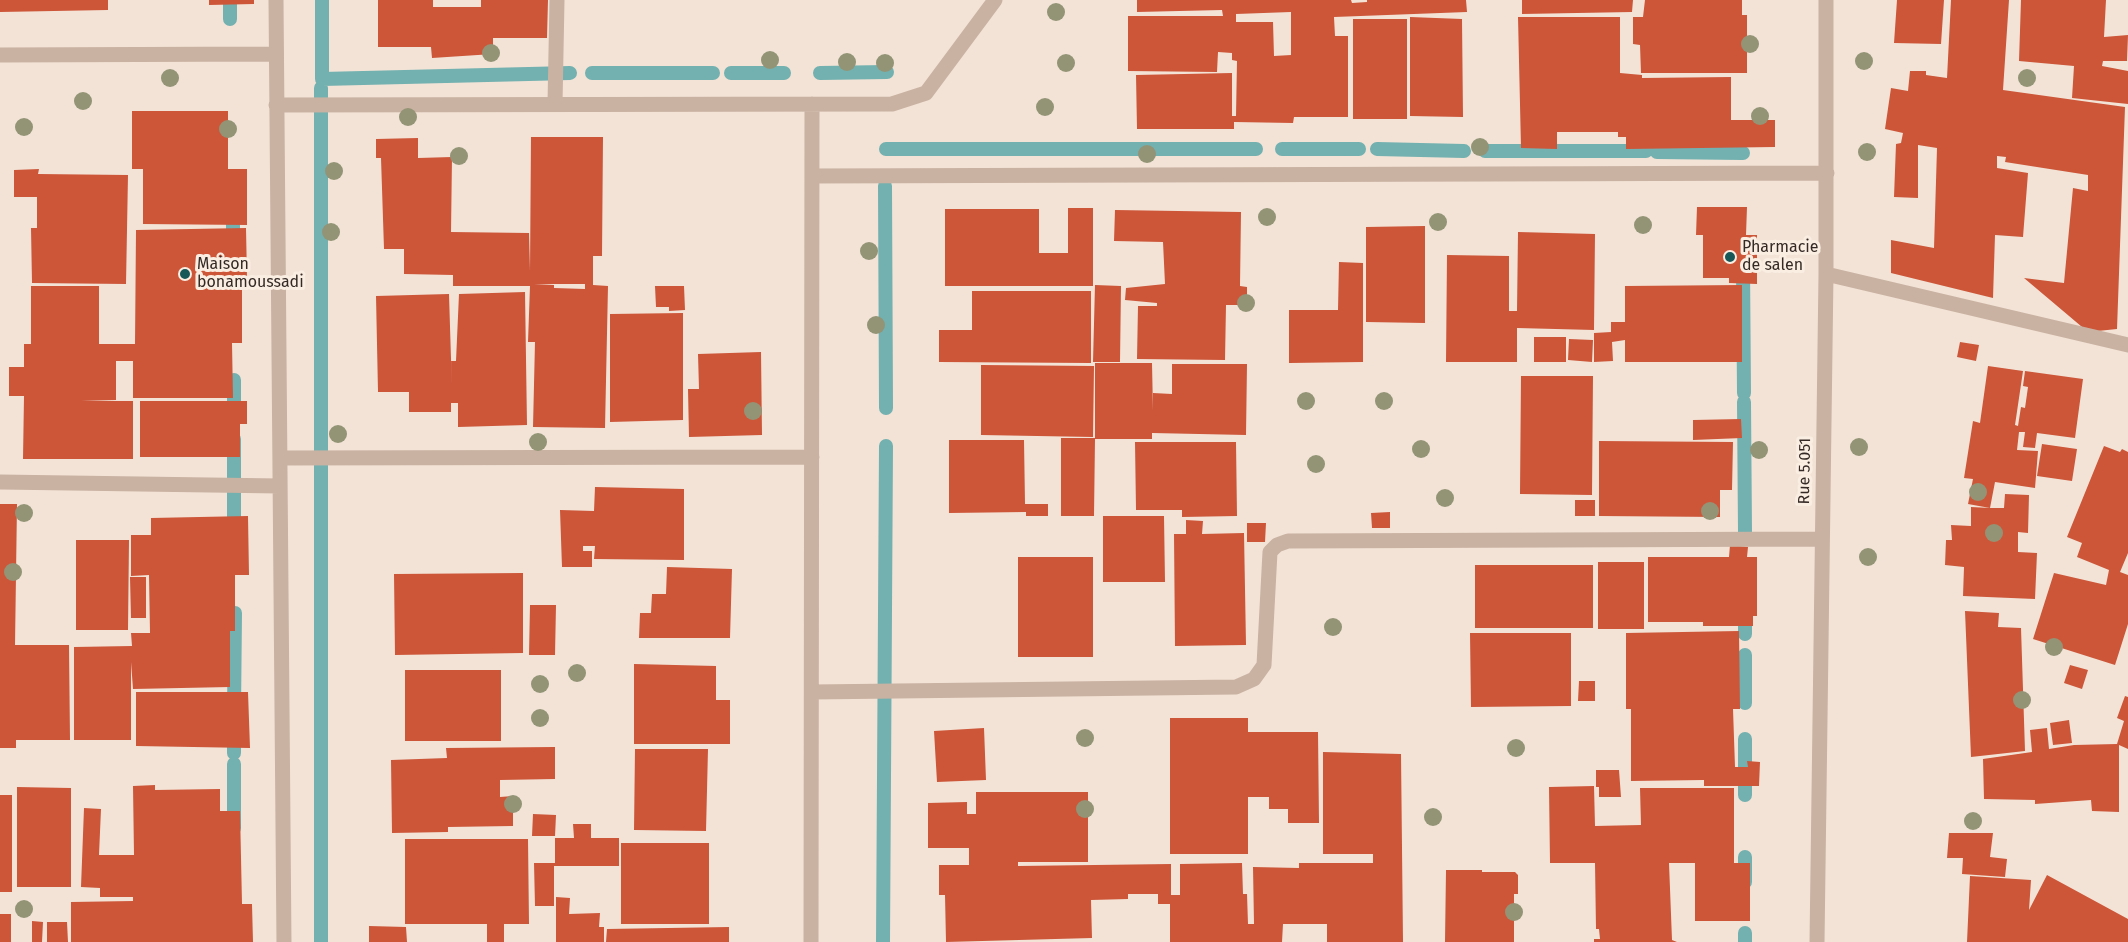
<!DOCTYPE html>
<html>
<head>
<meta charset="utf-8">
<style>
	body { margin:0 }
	canvas { display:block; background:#f2e3d6 }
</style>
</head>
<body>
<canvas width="2128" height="942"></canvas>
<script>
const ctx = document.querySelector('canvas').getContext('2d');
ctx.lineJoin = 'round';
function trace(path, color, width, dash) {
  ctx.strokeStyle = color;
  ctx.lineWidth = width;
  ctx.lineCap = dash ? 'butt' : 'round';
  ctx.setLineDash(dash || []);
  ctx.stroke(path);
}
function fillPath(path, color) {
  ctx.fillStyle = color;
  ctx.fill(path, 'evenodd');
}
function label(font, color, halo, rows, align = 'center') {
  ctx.font = font + ' "Fira Sans",sans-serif';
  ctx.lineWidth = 6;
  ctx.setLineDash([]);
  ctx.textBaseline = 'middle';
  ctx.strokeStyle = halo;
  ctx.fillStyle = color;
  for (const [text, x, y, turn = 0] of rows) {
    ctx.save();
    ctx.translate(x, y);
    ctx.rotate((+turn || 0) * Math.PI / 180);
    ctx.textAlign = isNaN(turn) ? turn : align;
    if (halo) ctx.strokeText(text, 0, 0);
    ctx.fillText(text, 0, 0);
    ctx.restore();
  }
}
const stream = new Path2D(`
	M322 0V79L570 73
	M230 19V0
	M592 73H713
	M731 73H784
	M820 73 887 72
	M321 88V942
	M886 149H1256
	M1282 149H1359
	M1377 149 1464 151
	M1485 151H1646
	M1657 152 1743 153
	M885 186 886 408
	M233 207V305
	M1743 266 1744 393
	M234 380V420
	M1744 402 1745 533
	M234 439V534
	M1745 607V634
	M1745 655V703
	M234 711 235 613
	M1745 739V795
	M234 753V730
	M234 828V764
	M1745 857V882
	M1745 933V942
	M883 942 886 446`);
const building = new Path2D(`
	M0 0H108V10L0 12Z
	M209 0H254V4L209 5Z
	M378 0H433V7H481V0H548L547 38H493V54L432 58 431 47H378Z
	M1137 0H1351L1352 3 1367 2V0H1466L1467 12 1334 17 1335 36H1348V117H1294L1293 123 1234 122V129H1137L1136 75 1232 73V116H1236L1237 61 1232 60V53L1218 52 1217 72 1128 71V16H1223L1222 10 1137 12ZM1291 12V55L1274 56 1273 22H1236V14Z
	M1522 0H1633L1632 12 1522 14Z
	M1645 0H1742V15H1747V73H1641L1640 45 1633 44V17H1643Z
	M1897 0H1944L1941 44 1894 43Z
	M1951 0H2009L2003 90 2125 107 2117 329 2088 332 2024 278 2064 283 2073 188 2088 191V175L2005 162 2006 157 1997 156V168L2028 173 2023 237 1995 235 1993 298 1891 273V240L1934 248 1937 148 1918 145V198L1894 197 1896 144 1901 143 1903 133 1885 129 1891 88 1908 91 1910 71H1926V75L1947 78Z
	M2021 0H2106L2104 37 2128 35 2127 61H2103L2102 66 2128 71V104L2072 98 2074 66 2019 61Z
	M1410 17 1462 19 1463 117 1410 116Z
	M1518 17H1620V73L1642 75V78L1731 77V120H1775V147L1626 149V137H1618V132H1557V149L1521 148Z
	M1353 19H1407V119H1353Z
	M132 111H228V169H247V225L143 224V169H132Z
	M531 137H603L602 256H593V285L608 286 605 428 533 427 535 342H528L530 286H453V275L404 274V249H384L381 158H376V139L418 138V158L452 157 451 232 529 233 530 271ZM534 284H585V289L554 288V285Z
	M39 169 38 174 128 175 126 284 32 283 31 228H37V197H14V170Z
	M1697 207H1747L1746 235H1757V284L1729 283V278H1703V235H1696Z
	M1068 208H1093V286H945V209H1039V253H1068Z
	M1115 210 1241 212 1240 286 1247 287V305H1226L1225 360 1137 359 1138 306H1157V303L1125 300 1126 288 1165 284 1163 242 1114 241Z
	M1425 226V323L1366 322V227Z
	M246 228 247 278H210V286H242V343H232L233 398H133V361H116V400L81 401H133V459H23L24 396H9V367H24V344H31V286H99V344H135L136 230Z
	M1518 232 1595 234 1594 330 1517 328V362H1446L1447 255 1509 256V311H1517Z
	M1339 262 1363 263V362L1289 363V310H1338Z
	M1095 285 1121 286 1120 362H1093Z
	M1742 285V362H1625V340L1612 342 1613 361 1594 362V333L1611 332V322H1625V286Z
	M655 286H684L685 310 669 311V307H656Z
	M972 291H1091V363L939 362V330H972Z
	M525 292 527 425 458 427V403H451V412H409V392H378L376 296 449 294 452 391 451 361H456L459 294Z
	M683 313V420L610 422V314Z
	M1534 337H1566V362H1534Z
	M1569 339 1593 340 1592 362 1568 360Z
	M1960 342 1979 345 1976 361 1957 357Z
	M761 352 762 435 689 437 688 389H699L698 354Z
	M1095 363H1152L1153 411V393L1172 394V364H1247L1246 435 1152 433V439H1095Z
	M981 365 1094 366 1093 437 981 435Z
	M1988 366 2023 371 2015 425 2018 426 2021 407 2025 408 2028 387 2023 386 2025 371 2083 379 2075 438 2037 433 2035 448 2023 447 2025 432H2019L2017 450 2038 451 2035 488 1995 482 1990 508H2004L2005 494 2029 495 2028 533 2018 532V552L2037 553 2035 599 1963 596 1964 567 1945 565 1946 540H1952L1951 525 1971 526V507L1990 508 1968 504 1973 479 1964 478 1973 421 1980 423Z
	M1521 376H1593L1592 495 1520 494Z
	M140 401H247V424H240V457H140Z
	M1741 419 1742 438 1693 440V420Z
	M1061 438H1095L1094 516H1061Z
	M949 440H1024L1025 504H1048V516H1026V512L949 513Z
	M1599 441 1733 442 1732 490H1720V517L1599 516Z
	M1135 442H1236L1237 516 1182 517V510H1136Z
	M2042 444 2077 449 2072 481 2037 476Z
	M2104 446 2120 452 2122 449 2128 452V553L2120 572 2128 575V624L2115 665 2033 639 2054 573 2106 585 2109 570 2077 557 2082 543 2067 537Z
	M595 487 684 489V560L594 559 595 546H583V551H592V567H562L560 510 594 511Z
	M1575 500H1595V516H1575Z
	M0 504H17L15 645H69L70 740H16V748H0Z
	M1390 512V528H1372L1371 513Z
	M248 516 249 575H235V631H230V687L133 689 131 662V740H74V647L132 646 131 633H150L149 575 131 576V535H151V518Z
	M1103 516H1164L1165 582H1103Z
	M1186 520 1203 521 1202 534 1244 533 1246 645 1175 646 1174 534H1186Z
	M1247 523H1266L1265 542H1247Z
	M76 540H129L128 630H76Z
	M1730 545 1748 547 1747 557H1757V616H1753V626H1703V622H1648V557H1729Z
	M1018 557H1093V657H1018Z
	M1598 562H1644V629H1598Z
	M1475 565H1593V628H1475Z
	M667 567 732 569 730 638H639L640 613H651L652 594H666Z
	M523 573V653L395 655 394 574Z
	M130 577H146V618H131Z
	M530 605H556L555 655H529Z
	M1965 611 1999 613 1998 627 2021 628 2025 751 1971 757Z
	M1739 631 1740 709H1733L1735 767H1748L1747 761 1760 762 1759 786H1704V780L1631 781V709H1626V633Z
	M1470 633H1571V706L1471 707Z
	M634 664 716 666V700H730V744H634Z
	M2070 665 2088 670 2082 689 2064 683Z
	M405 670H501V741H405Z
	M1579 681H1595V701H1578Z
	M136 692H248L250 748 136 746Z
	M2125 696 2128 697V749L2119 745V812L2092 811 2091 800 2035 804V800L1984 799 1983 759 2032 752 2030 730 2047 728 2049 749 2074 745 2117 744 2124 721 2117 718Z
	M1170 718H1248V732H1318L1319 823H1288V809H1269V797H1248V854H1170Z
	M2069 720 2072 743 2053 745 2050 723Z
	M984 728 986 780 937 782 934 731Z
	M555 747V779L500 780V797L513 796V826L448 827V832L392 833 391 760 447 758 446 748Z
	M635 749H708L706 831 634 830Z
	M1323 752 1401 754 1403 942H1327V924H1283L1282 942H1170V904H1158V894H1128V899L1091 900 1092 938 946 942 945 895H939V865H969V848H928V803L967 802V814H976V792H1088V862H1018V866L1171 864V895H1180V864L1242 863 1243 894H1247L1248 924H1254L1253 867 1299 868V863H1373V854H1323Z
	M1596 770H1619L1621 797H1599V787H1596Z
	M155 785V790L220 789V811H240L242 904H252L253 942H71V902L133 901V897H100V888L81 887 84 808 101 809 99 855H134L133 786Z
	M1594 786 1595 826 1641 825 1640 788H1734V863H1750V921H1695V863H1669L1672 940 1677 942H1594V939H1600L1599 929H1596L1595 863H1550L1549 787Z
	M17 787 71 788V887H17Z
	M0 795H12V892H0Z
	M533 814 556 815 555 836H532Z
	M573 824H591V838H619V866H554V906H535L534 863H555V838H574Z
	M1949 833H1993L1990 857 2007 859 2005 877 1962 874 1963 858H1947Z
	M405 839H528L529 924H504V942H487V924H405Z
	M621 843H709V924H621Z
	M1446 870H1482V872H1515L1518 875V894H1514V942H1445Z
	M2047 875 2128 919V942H1967L1970 876 2031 880 2029 910Z
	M556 897 570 898 569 914 600 913 599 927H604V942H556Z
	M0 914H11V942H0Z
	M32 921 43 922 42 942H32Z
	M47 922H67L68 942H47Z
	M369 926 406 927 407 942H369Z
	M729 927V942H606L607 929Z`);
const minor = new Path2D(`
	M276 0 284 942
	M0 55 275 54
	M555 104 557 0
	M276 105 892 104 926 93 995 0
	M812 176 1827 173
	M1826 274 2128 345
	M280 458 812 457
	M0 482 280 486
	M812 692 1236 687 1254 679 1264 665 1270 552 1277 545 1288 541 1822 539
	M811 942 812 104
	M1817 942 1826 274V0`);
const trees = [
	[1056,12],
	[1750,44],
	[491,53],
	[770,60],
	[1864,61],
	[847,62],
	[885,63],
	[1066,63],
	[170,78],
	[2027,78],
	[83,101],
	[1045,107],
	[1760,116],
	[408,117],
	[24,127],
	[228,129],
	[1480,147],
	[1867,152],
	[1147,154],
	[459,156],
	[334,171],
	[1267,217],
	[1438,222],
	[1643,225],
	[331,232],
	[869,251],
	[1246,303],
	[876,325],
	[1306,401],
	[1384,401],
	[753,411],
	[338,434],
	[538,442],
	[1859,447],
	[1421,449],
	[1759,450],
	[1316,464],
	[1978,492],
	[1445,498],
	[1710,511],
	[24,513],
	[1994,533],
	[1868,557],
	[13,572],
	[1333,627],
	[2054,647],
	[577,673],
	[540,684],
	[2022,700],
	[540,718],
	[1085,738],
	[1516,748],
	[513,804],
	[1085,809],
	[1433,817],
	[1973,821],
	[24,909],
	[1514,912]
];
const markers = [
	[1730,257,6,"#185758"],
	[185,274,6,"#185758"]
];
const poiNames = [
	["Pharmacie",1742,248],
	["de salen",1742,266],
	["Maison",197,265],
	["bonamoussadi",197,283]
];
const streetNames = [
	["Rue 5.051",1805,471,-89]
];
trace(stream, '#73b1b0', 14);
fillPath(building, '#cd5639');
trace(minor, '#cab2a2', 15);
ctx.fillStyle = '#939476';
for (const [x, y] of trees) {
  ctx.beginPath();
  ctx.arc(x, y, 9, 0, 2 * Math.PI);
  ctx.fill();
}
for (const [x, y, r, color] of markers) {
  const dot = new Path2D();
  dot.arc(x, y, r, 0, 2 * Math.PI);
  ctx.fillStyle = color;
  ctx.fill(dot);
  trace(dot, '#faeee2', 2);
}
label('16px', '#342925', '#faeee2', poiNames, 'left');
label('16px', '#342925', '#faeee2', streetNames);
</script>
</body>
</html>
